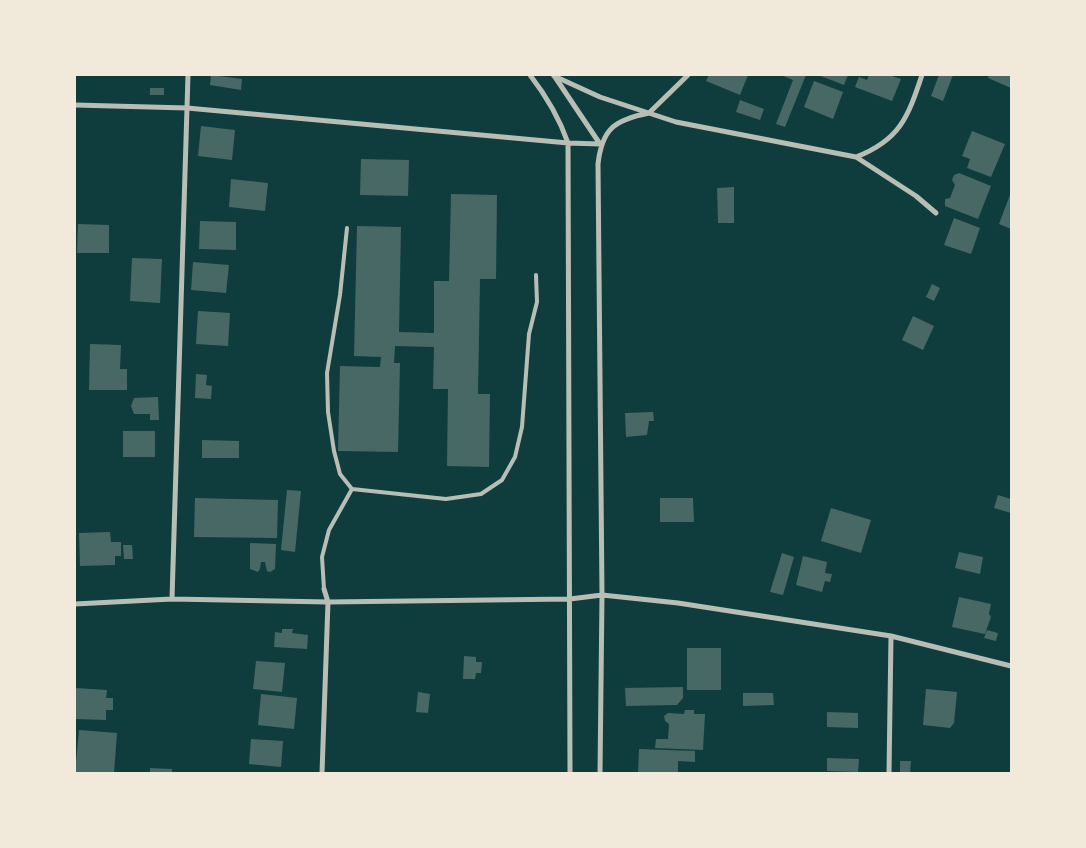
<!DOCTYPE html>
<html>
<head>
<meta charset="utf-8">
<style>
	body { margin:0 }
	#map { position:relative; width:1086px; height:848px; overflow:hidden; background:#0f3d3e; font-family:"Work Sans",sans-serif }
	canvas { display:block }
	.frame { position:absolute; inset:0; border:76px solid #f1e9da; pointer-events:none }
</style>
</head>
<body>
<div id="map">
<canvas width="1086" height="848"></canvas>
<div class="frame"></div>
</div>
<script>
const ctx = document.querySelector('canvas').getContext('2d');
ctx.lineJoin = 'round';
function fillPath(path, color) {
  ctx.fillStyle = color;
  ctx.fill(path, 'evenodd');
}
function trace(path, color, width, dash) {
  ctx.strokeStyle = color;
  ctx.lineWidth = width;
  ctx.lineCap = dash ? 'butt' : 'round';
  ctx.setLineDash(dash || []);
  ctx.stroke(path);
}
const building = new Path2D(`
	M211 75 242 79 241 90 210 85Z
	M709 75H748L740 95 706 81Z
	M781 75H806L785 127 776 124 793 80Z
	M818 75H848L844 85Z
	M869 75H889L901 79 892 101 855 87 859 77 867 80Z
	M939 75H953L943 101 931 96Z
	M989 75H1011V88L988 78Z
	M814 81 843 92 833 119 804 107Z
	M150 88H164V95H150Z
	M740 100 764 109 760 120 736 112Z
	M201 126 235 130 232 160 198 156Z
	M972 131 1005 144 991 177 967 168 970 159 962 156Z
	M361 159 409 160 408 196 360 195Z
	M959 173 991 186 978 219 945 206V199L950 198 955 185 952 180 954 175Z
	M231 179 268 183 265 211 229 207Z
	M734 187V223H718L717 188Z
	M1011 192V229L999 224Z
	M451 194 497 195 496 279H480L478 394H490L489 467 447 466 448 389H433L434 347 395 346 394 363H400L398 452 338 451 340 366 380 367 381 357 354 356 357 226 401 227 399 332 434 333V281H449Z
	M954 218 980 228 971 254 944 245Z
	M200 221 236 222V250L199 249Z
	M78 224 109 225V253H77Z
	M132 258 162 259 160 303 130 301Z
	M193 262 229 265 226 293 191 290Z
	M932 284 940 288 934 301 926 297Z
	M198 311 230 313 228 346 196 344Z
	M913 316 934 326 923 350 902 340Z
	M90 344 121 345 120 369H127V390H89Z
	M196 374 207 375 206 385 212 386 211 399 195 398Z
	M158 397 159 420H150V414H134L131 406 134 398Z
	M653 412 654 421H649L647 435 626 437 625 413Z
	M123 431H155V457H123Z
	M202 440 239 441V458H202Z
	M287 490 301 491 295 552 281 550Z
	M998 495 1011 499V513L994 508Z
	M195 498 278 500 277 538 194 537Z
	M660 498H693L694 522H660Z
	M831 508 871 520 861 553 821 541Z
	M110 532 111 542H121V556H115V565L80 566 79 533Z
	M250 543 276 544 275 569 270 572 267 571 265 562H261L260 569 258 572 250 569Z
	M123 545H132L133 559H124Z
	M959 552 983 557 980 574 955 568Z
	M782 553 794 557 783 595 770 592Z
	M803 556 827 562 825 573 832 574 830 582 825 581 822 592 796 585Z
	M959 597 991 604 989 614 991 617 985 634 952 627Z
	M282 629H293L292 633 308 635 307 649 274 647 275 632 282 633Z
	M987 630 998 633 996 641 984 638Z
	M687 648H721V690H687Z
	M464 656 476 657V662H482L481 673H476L475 679H463Z
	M256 661 285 663 282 692 253 689Z
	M683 687V698L677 705 626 706 625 688Z
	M75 688 107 690 106 698H113V710H106V720L75 719Z
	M926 689 957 692 954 723 950 728 923 725Z
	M418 692 430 694 428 713 416 712Z
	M743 693H773L774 705 743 706Z
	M261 694 297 698 294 729 258 725Z
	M685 710H694V714H705L703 750 655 748 656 739H668L669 724 665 721 664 716 668 713 684 714Z
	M827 712 858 713V728L827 727Z
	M79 730 117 733 114 773H75Z
	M251 739 283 741 281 767 249 764Z
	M639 749 695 751V762L678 761V773H638Z
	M827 758 859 759 858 772 827 771Z
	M900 761H911L910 773H900Z
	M150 768 172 769V773H150Z`);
const service = new Path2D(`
	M347 228 340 295 327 373 328 412 334 451 340 474 352 489 446 499 481 494 502 480 515 457 522 427 529 334 537 302 536 275
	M324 589 322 557 329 530 352 489`);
const minor = new Path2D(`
	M530 75C547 97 559 117 568 143L570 773
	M554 76 600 97 676 122 856 157 916 196 936 213
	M555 77 600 144
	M75 105 187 108 568 143 600 144
	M649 113 688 75
	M856 157C900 140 908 117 922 75
	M172 599 188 75
	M75 604 172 599 328 602 570 599 602 595 678 603 891 636 1011 666
	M322 773 328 602 324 589
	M600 773 602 595 598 164C602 129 614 120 649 113
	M889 773 891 636`);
fillPath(building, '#486865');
trace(service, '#b8beb3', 4);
trace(minor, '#b8beb3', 5);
</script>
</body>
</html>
